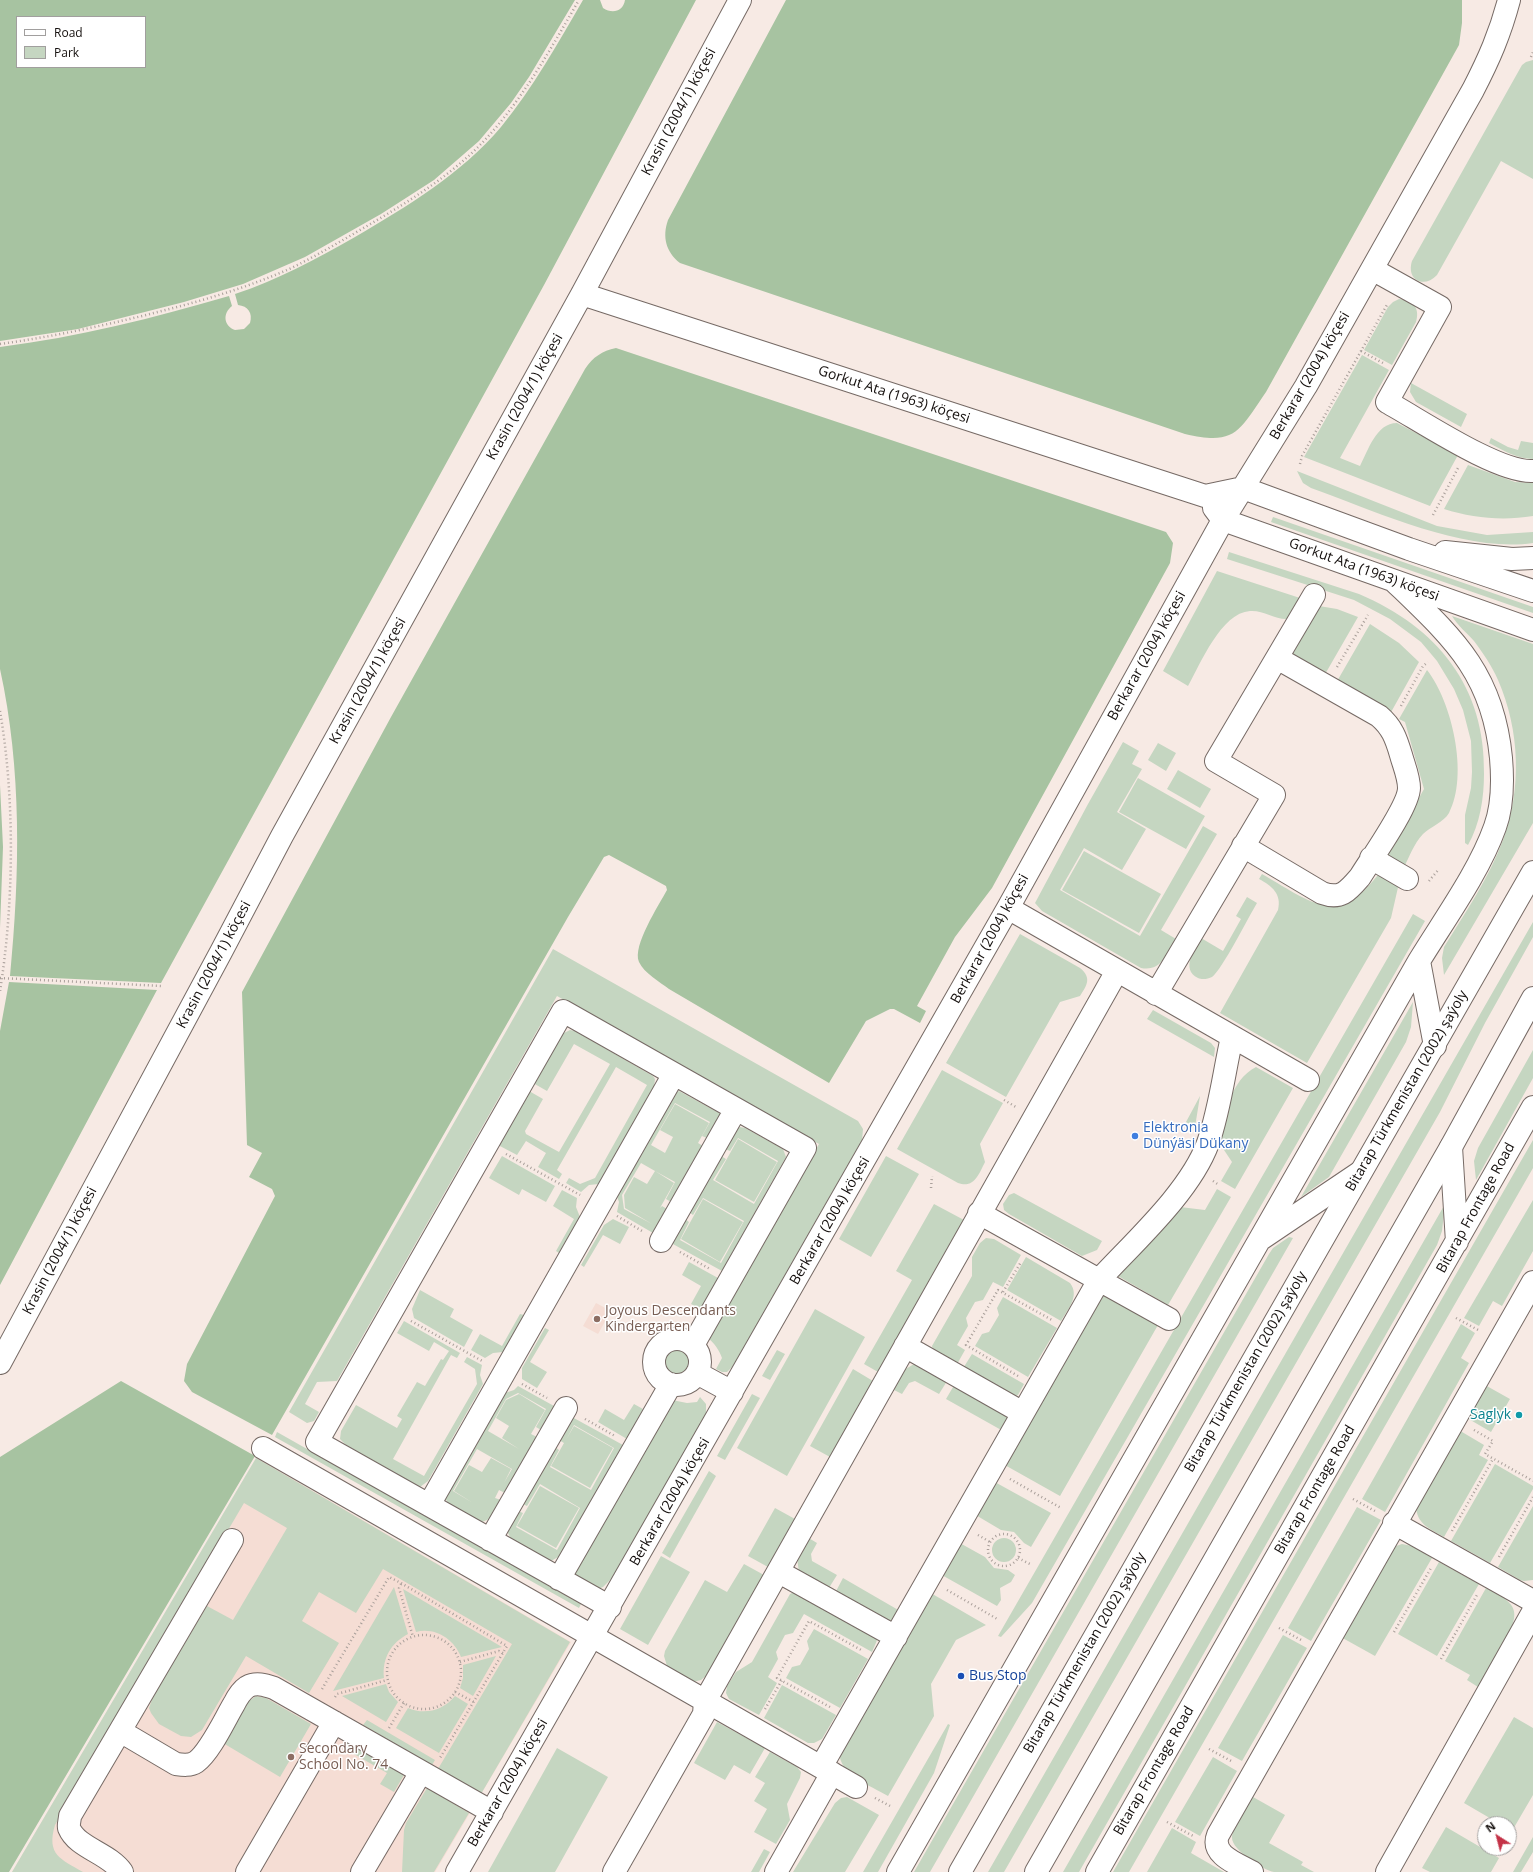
<!DOCTYPE html>
<html>
<head>
<meta charset="utf-8">
<style>
	body { margin:0 }
	#map { position:relative; width:1533px; height:1872px; overflow:hidden; background:#f7eae4; font-family:"Open Sans",sans-serif }
	canvas { display:block }
	.legend { position:absolute; left:16px; top:16px; width:130px; height:52px; box-sizing:border-box; background:#fff; border:1px solid #a19f9e; margin:0; padding:5px 7px; list-style:none; font-size:12px; color:#140f0d }
	.legend li { display:flex; align-items:center; gap:8px; height:20px }
	.legend b { width:20px; border:1px solid #a19f9e }
	.north { position:absolute; left:1477px; top:1816px; width:40px; height:40px; box-sizing:border-box; background:#fff; border:1px solid #a19f9e; border-radius:50%; rotate:324deg; font-size:11px; font-weight:700; line-height:16px; text-align:center; color:#140f0d }
	.north::after { content:''; display:block; margin:auto; width:14px; height:18px; background:#c43348; clip-path:polygon(50% 0,100% 100%,50% 72%,0 100%) }
</style>
</head>
<body>
<div id="map">
<canvas width="1533" height="1872"></canvas>
<ul class="legend">
<li><b style="height:5px;background:#fff"></b>Road</li>
<li><b style="height:11px;background:#c5d6c1"></b>Park</li>
</ul>
<div class="north">N</div>
</div>
<script>
const ctx = document.querySelector('canvas').getContext('2d');
ctx.lineJoin = 'round';
function fillPath(path, color) {
  ctx.fillStyle = color;
  ctx.fill(path, 'evenodd');
}
function trace(path, color, width, dash) {
  ctx.strokeStyle = color;
  ctx.lineWidth = width;
  ctx.lineCap = dash ? 'butt' : 'round';
  ctx.setLineDash(dash || []);
  ctx.stroke(path);
}
function label(font, color, halo, rows, align = 'center') {
  ctx.font = font + ' "Open Sans",sans-serif';
  ctx.lineWidth = 3;
  ctx.setLineDash([]);
  ctx.textBaseline = 'middle';
  ctx.strokeStyle = halo;
  ctx.fillStyle = color;
  for (const [text, x, y, turn = 0] of rows) {
    ctx.save();
    ctx.translate(x, y);
    ctx.rotate((+turn || 0) * Math.PI / 180);
    ctx.textAlign = isNaN(turn) ? turn : align;
    if (halo) ctx.strokeText(text, 0, 0);
    ctx.fillText(text, 0, 0);
    ctx.restore();
  }
}
const education = new Path2D(`
	M596 1303 611 1311 598 1334 583 1326Z
	M257 1458 571 1642 435 1872H12Z`);
const green = new Path2D(`
	M1533 60V179L1501 161 1437 275C1424 289 1406 280 1412 261L1522 65 1526 62Z
	M1399 299C1414 300 1420 309 1416 322L1392 365 1364 350 1388 307 1393 302Z
	M1362 355 1389 370 1340 458 1360 466C1368 451 1376 423 1397 423L1458 455 1430 506 1304 457Z
	M1411 383 1467 414 1461 427 1416 402 1410 392Z
	M1491 438 1508 447 1518 450 1521 441 1533 443V459C1517 459 1503 450 1489 443Z
	M1468 465 1515 482 1533 483V516C1502 521 1473 518 1444 509Z
	M1297 471 1437 526 1487 535 1533 532V543C1465 553 1375 511 1311 488L1303 483Z
	M1273 517 1533 607V613L1271 522Z
	M1229 552 1359 594C1437 627 1486 687 1484 774 1484 798 1480 824 1468 845L1465 843V815L1471 788 1472 772 1471 741 1463 710 1454 689 1437 661 1421 642 1390 619 1354 600 1227 559Z
	M1217 571 1300 598 1290 616 1286 619C1274 619 1263 610 1250 611 1221 613 1201 663 1188 686L1163 671Z
	M1319 606 1337 609 1358 617 1324 676 1290 657Z
	M1452 616 1533 644V823L1444 975 1442 958 1444 947C1465 913 1489 878 1503 840 1522 789 1520 730 1498 680 1492 666 1483 653 1474 641 1467 633 1457 625 1452 616Z
	M1370 624 1399 643 1419 662 1390 714 1336 683Z
	M1427 670C1452 702 1469 775 1449 813 1444 822 1430 827 1423 834 1414 843 1409 858 1403 869L1385 858 1424 789 1405 722 1399 719Z
	M1123 742 1139 751 1132 764 1142 769 1117 812 1146 829 1122 870 1084 848 1060 890 1140 936 1203 826 1217 834 1161 930 1176 939C1168 953 1161 972 1141 968L1042 911 1035 903 1088 804Z
	M1158 743 1176 753 1166 771 1148 760Z
	M1178 770 1211 789 1200 808 1167 789Z
	M1138 778 1205 816 1186 849 1119 812Z
	M1084 851 1161 894 1139 933 1062 890Z
	M1380 872 1399 883 1391 918 1307 1063 1220 1013 1278 910C1282 894 1272 886 1259 879L1262 874C1311 902 1338 929 1380 872Z
	M1247 897 1257 903C1249 916 1222 970 1212 977 1208 979 1202 980 1198 978 1180 969 1195 949 1201 938L1223 951 1241 919 1236 916Z
	M1413 914 1425 921 1032 1603 1001 1637 998 1636Z
	M1533 922V937L1485 1023 1440 1112 1004 1872H988Z
	M1020 934 1080 968C1092 978 1087 985 1080 996L1060 1002 1006 1097 946 1063Z
	M553 949 858 1121 863 1129 862 1140 733 1366 727 1372H722L716 1369 722 1358C719 1350 715 1344 708 1338L819 1144 557 996 337 1381 317 1382 305 1404 319 1412 314 1421 307 1423 289 1412Z
	M1413 1002 1411 1027 1406 1042 1329 1177 1301 1197Z
	M1153 1010 1211 1043 1215 1048 1214 1057 1147 1019Z
	M570 1030 575 1031 653 1076 655 1079 654 1088 599 1184 589 1185 581 1192 566 1183 569 1178 580 1184 595 1178 647 1085 616 1067 557 1170 562 1174 559 1179 538 1167 546 1153 526 1141 517 1155 498 1145 529 1091 543 1099 525 1131 526 1134 559 1152 610 1064 574 1044 547 1091 533 1083 562 1034Z
	M1533 1050V1078L1476 1180 1474 1161 1478 1148Z
	M1256 1067 1293 1088 1235 1189 1221 1181 1232 1162 1218 1141C1225 1116 1230 1080 1256 1067Z
	M942 1070 1003 1103 980 1144 985 1162C979 1174 974 1189 958 1183L897 1149Z
	M679 1091 721 1114 707 1138 702 1136 710 1122 675 1103 651 1145 665 1153 673 1137 660 1130 675 1104 709 1123 698 1143 703 1146 671 1202 666 1199 675 1182 655 1171 674 1183 660 1208 662 1206 667 1209 653 1233 617 1212 619 1202 616 1194 674 1093ZM641 1163 655 1171 647 1184 634 1177 624 1195 625 1208 652 1224 624 1209 622 1195Z
	M1200 1096 1195 1127 1186 1122Z
	M740 1127 745 1128 783 1149 786 1157 722 1271 671 1243 685 1219 689 1222 680 1240 721 1263 744 1221 703 1198 693 1215 689 1212 721 1156 726 1159 713 1180 754 1204 778 1161 738 1138 730 1151 725 1149 737 1129Z
	M738 1139 777 1162 754 1202 715 1180Z
	M1533 1140V1168L1129 1872H1113Z
	M502 1156 555 1186 546 1202 522 1189 519 1195 489 1178Z
	M886 1156 919 1174 871 1257 839 1239Z
	M1217 1189 1231 1197 1168 1305 1118 1276 1127 1261 1180 1207 1205 1210Z
	M562 1190 577 1198 576 1207 580 1217 559 1253 556 1251 574 1219 553 1206Z
	M1014 1193 1102 1241 1097 1250 1082 1256 1009 1214 1004 1210 1003 1204 1009 1195Z
	M703 1199 743 1222 720 1262 681 1239Z
	M1533 1200V1251L1502 1306 1493 1301 1479 1326 1464 1318Z
	M934 1204 964 1220 878 1372 864 1364 912 1280 896 1271Z
	M1445 1204 1442 1231 1437 1245 1079 1872H1063Z
	M613 1219 629 1227 620 1244 603 1235 584 1267 581 1265 604 1225Z
	M1289 1237 1293 1238 930 1872H914L1269 1254 1273 1248Z
	M986 1238 994 1239 1021 1255 1003 1287 993 1282 983 1300 975 1302 966 1318 968 1326 957 1345 965 1350 956 1366 933 1350 932 1346 972 1276V1257L980 1243Z
	M1026 1257 1070 1283C1080 1296 1068 1309 1061 1321L1007 1290Z
	M689 1262 718 1278 701 1309 691 1304 701 1286 682 1275Z
	M420 1290 454 1309 450 1317 473 1330 464 1347 414 1318 412 1309Z
	M1101 1293 1158 1325 1060 1496 1003 1464Z
	M1003 1297 1057 1328 1028 1377 975 1346 982 1334 989 1332 999 1315 997 1308Z
	M815 1309 865 1337 787 1476 737 1448Z
	M520 1314 524 1315 503 1352 493 1353 485 1358 471 1350 480 1334 502 1346Z
	M404 1321 460 1353 457 1358 451 1355 393 1459 424 1476 477 1384 475 1369 464 1362 467 1357 482 1365 480 1375 483 1384 428 1481 420 1487 346 1445 340 1439 341 1431 356 1405 397 1428 402 1419 397 1416 417 1382 425 1386 441 1359 443 1360 449 1351 434 1342 429 1351 397 1333Z
	M1461 1324 1475 1333 1461 1358 1469 1363 1385 1512 1362 1499Z
	M545 1328 549 1330 530 1362 547 1372 537 1388 522 1379V1368Z
	M663 1362a14 14 0 1 1 28 0a14 14 0 1 1-28 0Z
	M777 1350 785 1354 770 1380 762 1376Z
	M972 1354 1024 1384 1018 1395 1014 1397 962 1370Z
	M914 1364 949 1378 939 1394 915 1381 909 1383 902 1394 892 1389 904 1370Z
	M853 1369 873 1381 830 1457 810 1446Z
	M956 1382 1007 1415 1008 1418 1003 1431 946 1399Z
	M1485 1385 1510 1399 1491 1432 1467 1418Z
	M518 1386 554 1406 541 1430 536 1427 546 1409 518 1393 506 1399 488 1431 519 1449 502 1438 509 1426 496 1418 506 1400 519 1394 545 1410 531 1434 537 1437 505 1493 499 1490 495 1498 501 1500C496 1508 492 1521 481 1522L448 1503 445 1498 502 1394 514 1390ZM477 1449 512 1469 504 1483 511 1469 491 1458 482 1472 469 1465 454 1491 473 1503 453 1491Z
	M752 1394 760 1398 725 1460 717 1456Z
	M700 1397 706 1404V1414L612 1578 603 1587 598 1589 572 1575 672 1400 687 1403 697 1402Z
	M634 1404 643 1409 627 1439 598 1422 605 1409 624 1420Z
	M572 1417 623 1445 560 1556 551 1561 511 1539 507 1531 518 1511 523 1513 516 1527 557 1550 580 1508 540 1484 527 1506 523 1504 555 1447 559 1450 550 1467 591 1490 614 1448 574 1425 566 1440 574 1426 613 1448 590 1488 551 1466 564 1443 559 1440Z
	M1457 1429 1484 1445 1479 1455 1488 1460 1444 1537C1430 1529 1416 1524 1416 1505Z
	M277 1432 581 1604 579 1608 275 1437Z
	M256 1458 570 1642 481 1794 438 1769 512 1644 383 1569 356 1613 319 1592 302 1621 339 1643 309 1693 246 1656 202 1730 191 1737 181 1736 159 1724 151 1713 149 1708 153 1697 207 1606 233 1620 287 1528 244 1503 55 1825C46 1855 61 1859 83 1872H12Z
	M1495 1464 1533 1486V1489L1490 1563 1451 1541Z
	M709 1471 716 1476 670 1558 662 1553Z
	M993 1481 1051 1513 1031 1547 1024 1543 1014 1532 1001 1530 974 1514Z
	M540 1486 579 1508 556 1548 517 1526Z
	M1533 1506V1580L1524 1581 1520 1580 1498 1567Z
	M1357 1507 1381 1520 1311 1641 1288 1628Z
	M775 1508 795 1519 768 1567 748 1556Z
	M807 1537 817 1543 811 1554 812 1561 837 1575 827 1591 799 1573 797 1557Z
	M992 1550a12 12 0 1 1 24 0a12 12 0 1 1-24 0Z
	M958 1542 985 1557 994 1568 1008 1570 1015 1575 1011 1582 1000 1588 1001 1600 997 1606 940 1574Z
	M1402 1544 1412 1546 1432 1558 1375 1656 1339 1636 1393 1547Z
	M661 1556 690 1572 648 1645 620 1629Z
	M1439 1562 1479 1584 1437 1656 1398 1634Z
	M744 1564 764 1575 707 1675 701 1680 693 1682 667 1666 664 1656 665 1651 705 1580 727 1592Z
	M843 1578 900 1611 892 1620 889 1621 834 1595Z
	M394 1587 408 1634C391 1643 382 1658 384 1678L333 1691Z
	M1486 1588C1503 1598 1521 1603 1512 1626L1478 1687 1467 1680 1470 1675 1445 1661Z
	M403 1589 502 1647 461 1657C454 1639 435 1627 416 1632Z
	M796 1591 878 1638 872 1652 804 1614 793 1633 785 1635 776 1652 778 1659 768 1677 777 1683 759 1715 729 1699 726 1693 727 1686 736 1672 752 1662 790 1594Z
	M929 1592 986 1625 956 1640 931 1684 934 1716 888 1796C870 1785 840 1776 839 1752Z
	M814 1629 868 1659 840 1708 786 1678 792 1667 800 1665 809 1649 807 1641Z
	M1283 1635 1307 1648 1242 1761 1218 1748Z
	M496 1656 473 1696 460 1688 463 1678V1665Z
	M386 1684 389 1692 398 1702 386 1722 342 1696Z
	M782 1685 836 1715 822 1739 814 1743H808L764 1718Z
	M256 1696 266 1698 311 1724 280 1777 223 1743 246 1703Z
	M455 1696 468 1704 439 1753 396 1728 408 1708C424 1715 443 1711 455 1696Z
	M1514 1717 1533 1728V1795L1512 1831 1509 1829V1824H1500L1464 1803Z
	M367 1720 435 1760 432 1765 363 1725Z
	M717 1722 765 1748 750 1774 734 1765 725 1780 694 1763Z
	M948 1724 950 1725 934 1773 878 1872H863Z
	M345 1740 404 1775 394 1792 380 1784 387 1773 342 1747Z
	M557 1748 608 1777 559 1865 555 1872H488Z
	M770 1752 797 1767 801 1772 800 1778 787 1804 790 1820 776 1844 754 1832 767 1809 754 1801 765 1783 755 1777Z
	M1213 1757 1237 1771 1200 1836 1175 1822Z
	M427 1788 469 1813 434 1872H402L404 1830 406 1823Z
	M847 1797 879 1815 845 1872H793L835 1803 841 1798Z
	M1253 1797 1285 1815 1269 1843 1303 1862 1301 1865 1314 1872C1301 1872 1286 1872 1274 1872 1263 1870 1232 1850 1232 1838 1232 1827 1248 1806 1253 1797Z
	M1446 1827 1499 1858 1491 1872H1430L1422 1868Z
	M1172 1828 1196 1842 1191 1853 1224 1872H1147Z
	M1533 1837V1852L1521 1872H1513Z
	M764 1849 770 1852 759 1872H751Z`);
const forest = new Path2D(`
	M0 0H575L529 77 511 103 479 141 434 180 381 214 305 257 243 284 184 302 78 329 0 341ZM17 17H145V67H17Z
	M583 0H600L603 8C612 14 623 12 625 0H696L544 285 161 983 10 976C20 874 22 769 0 669V347C78 337 154 318 229 296L232 306C222 314 224 326 235 330L244 329 250 323C253 313 248 306 238 305L235 294C278 280 316 259 355 237 408 206 461 174 501 127 533 88 558 43 583 0Z
	M786 0H1462V23L1459 45 1266 392C1239 431 1236 446 1185 434L680 263C666 252 662 237 668 220Z
	M616 348 1166 532 1173 543 1170 563 992 888 955 937 917 1006 926 1011 920 1023 894 1009H890L866 1021 829 1083 669 989C660 982 644 973 639 962 632 946 659 905 667 890L666 886 609 855 604 857 568 917 272 1435 192 1392 184 1381 187 1364 275 1196 272 1189 249 1177 262 1153 247 1145 242 992 391 717 585 369C593 357 602 351 616 348Z
	M0 785 3 847 0 928Z
	M9 982 157 990 0 1285V1031Z
	M121 1381 255 1456 9 1872H0V1457Z`);
const path = new Path2D(`
	M1531 57 1533 52
	M0 344C50 337 97 327 146 315 194 303 241 290 287 270 315 257 341 241 367 226 408 202 449 177 482 143 522 101 550 50 579 0
	M1361 351 1383 363
	M1300 464 1302 456 1388 303
	M1433 515 1458 468
	M1337 667 1368 615
	M1401 706 1423 666 1428 662
	M0 711C15 799 14 903 0 991
	M1429 881 1439 869
	M0 978 162 986
	M1004 1100 1016 1107
	M506 1154 580 1195
	M1213 1181 1219 1185
	M931 1188 932 1176
	M617 1216 642 1231
	M680 1252 710 1269
	M1003 1292 1021 1262
	M1456 1318 1480 1331
	M411 1321 484 1362
	M1018 1376 966 1345 998 1290 1052 1320
	M522 1384 547 1398
	M585 1419 615 1436
	M1474 1430 1493 1441 1485 1454 1533 1481
	M1010 1479 1061 1508
	M1353 1499 1375 1511
	M1452 1531 1493 1459
	M988 1550a16 16 0 1 1 32 0a16 16 0 1 1-32 0Z
	M978 1535 990 1542
	M1499 1557 1533 1497
	M1018 1558 1030 1564
	M401 1584 399 1588 413 1637
	M947 1590 999 1620
	M1279 1628 1303 1641
	M1394 1632 1431 1568
	M387 1672a37 37 0 1 1 74 0a37 37 0 1 1-74 0Z
	M1441 1659 1477 1595
	M460 1662 499 1651 503 1653
	M322 1689 389 1577 401 1583 507 1646 440 1758
	M455 1692 474 1702
	M335 1697 337 1694 387 1680
	M830 1707 777 1678 809 1621 863 1651
	M765 1709 782 1680
	M389 1728 404 1703
	M1209 1749 1233 1762
	M875 1798 892 1807
	M1167 1822 1195 1837`);
const minor = new Path2D(`
	M1372 269 1440 307 1387 402C1420 420 1498 473 1533 471
	M582 294 1205 496 1243 488 1409 549 1533 591
	M1214 508 1223 520 1533 630
	M1445 552 1512 559 1533 558
	M1243 846 1322 893C1341 900 1348 891 1360 877 1371 859 1409 806 1409 788 1409 777 1404 766 1401 755 1396 738 1392 727 1379 716L1277 658
	M1371 858 1407 879
	M1008 908 1308 1080
	M1419 961 1435 1046
	M1156 994 1274 795 1216 761 1314 595
	M1451 1147 1457 1242
	M1261 1239 1359 1173
	M661 1241 736 1109
	M1169 1319 1099 1280C1134 1242 1190 1192 1208 1143 1220 1109 1224 1072 1232 1037
	M654 1362a23 23 0 1 1 46 0a23 23 0 1 1-46 0Z
	M905 1346 1023 1413
	M0 1363 221 952 282 836 582 294 740 0
	M697 1373 732 1392
	M263 1448 856 1787
	M429 1505 674 1074
	M1394 1523 1533 1601
	M490 1540 566 1408
	M779 1572 896 1637
	M559 1579 671 1384
	M610 1607 317 1442 563 1011 805 1148 693 1345
	M120 1731 232 1540
	M821 1767 1099 1280 979 1213
	M122 1872C109 1853 77 1848 69 1828 68 1825 70 1820 70 1816L120 1731 176 1764C183 1765 190 1766 196 1762 210 1752 225 1719 234 1704 237 1698 241 1691 247 1687 256 1682 265 1685 274 1688L492 1812
	M247 1872 334 1722
	M362 1872 421 1772
	M457 1872 1008 908 1223 520 1306 386 1473 90C1489 59 1500 34 1509 0
	M614 1872 704 1714 705 1701 1117 971
	M776 1872 832 1773
	M898 1872 1419 961C1444 920 1479 872 1495 827 1503 805 1503 781 1501 758 1493 673 1453 638 1395 582
	M1097 1872 1533 1107
	M1252 1872C1238 1864 1210 1855 1218 1835L1533 1282
	M1387 1872 1533 1612`);
const major = new Path2D(`
	M960 1872 1533 872
	M1036 1872 1451 1147 1533 998`);
const markers = [
	[1135,1136,4,"#3f7fe0"],
	[597,1319,4,"#8d6e63"],
	[1519,1415,4,"#0f9aa8"],
	[961,1676,4,"#1a4fb4"],
	[291,1757,4,"#8d6e63"]
];
const streetNames = [
	["Krasin (2004/1) köçesi",679,112,-62],
	["Berkarar (2004) köçesi",1310,376,-60],
	["Gorkut Ata (1963) köçesi",894,395,18],
	["Krasin (2004/1) köçesi",525,397,-61],
	["Gorkut Ata (1963) köçesi",1364,570,20],
	["Berkarar (2004) köçesi",1147,656,-61],
	["Krasin (2004/1) köçesi",368,681,-61],
	["Berkarar (2004) köçesi",990,939,-61],
	["Krasin (2004/1) köçesi",214,965,-62],
	["Bitarap Türkmenistan (2002) şaýoly",1407,1091,-60],
	["Bitarap Frontage Road",1476,1208,-61],
	["Berkarar (2004) köçesi",830,1221,-60],
	["Krasin (2004/1) köçesi",60,1251,-62],
	["Bitarap Türkmenistan (2002) şaýoly",1246,1372,-60],
	["Bitarap Frontage Road",1315,1490,-60],
	["Berkarar (2004) köçesi",670,1502,-60],
	["Bitarap Türkmenistan (2002) şaýoly",1085,1653,-60],
	["Bitarap Frontage Road",1154,1771,-60],
	["Berkarar (2004) köçesi",508,1783,-60]
];
const shopNames = [
	["Elektronia",1143,1128],
	["Dünýäsi Dükany",1143,1144]
];
const educationNames = [
	["Joyous Descendants",605,1311],
	["Kindergarten",605,1327],
	["Secondary",299,1749],
	["School No. 74",299,1765]
];
const cultureNames = [
	["Saglyk",1511,1415]
];
const transitNames = [
	["Bus Stop",969,1676]
];
fillPath(education, '#f5ddd4');
fillPath(green, '#c5d6c1');
fillPath(forest, '#a7c3a1');
trace(minor, '#766a65', 24);
trace(major, '#766a65', 24);
trace(path, '#aaa09b', 2.5, [1, 3]);
trace(minor, '#fff', 22);
trace(major, '#fff', 22);
for (const [x, y, r, color] of markers) {
  const dot = new Path2D();
  dot.arc(x, y, r, 0, 2 * Math.PI);
  ctx.fillStyle = color;
  ctx.fill(dot);
  trace(dot, '#fff', 1.5);
}
label('14px', '#140f0d', '#fff', streetNames);
label('14px', '#366cbe', '#fff', shopNames, 'left');
label('14px', '#785e54', '#fff', educationNames, 'left');
label('14px', '#0d838f', '#fff', cultureNames, 'right');
label('14px', '#164399', '#fff', transitNames, 'left');
</script>
</body>
</html>
